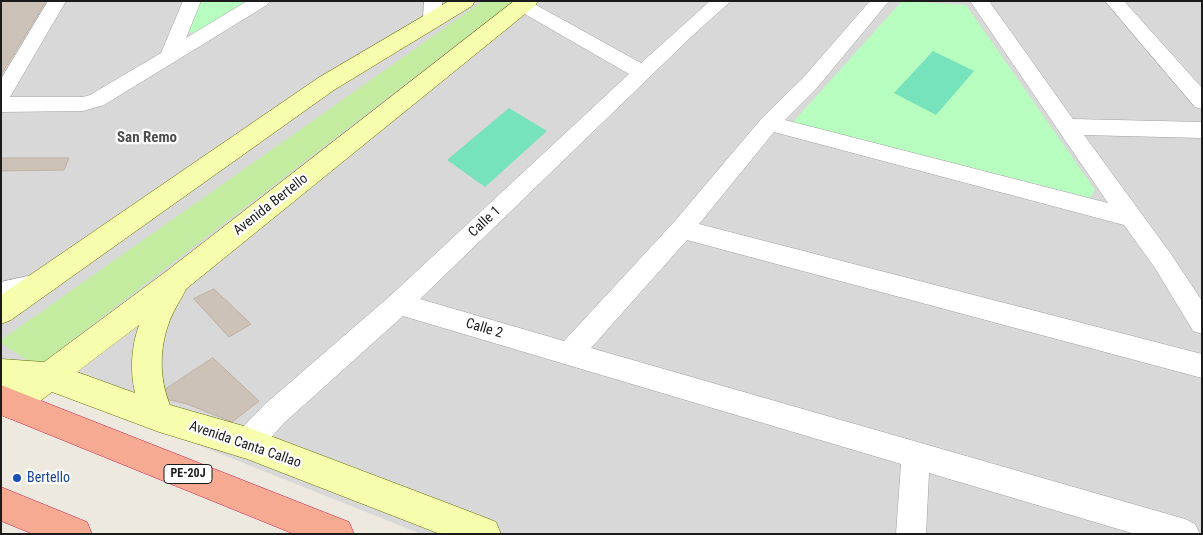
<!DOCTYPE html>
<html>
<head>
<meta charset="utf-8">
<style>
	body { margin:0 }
	#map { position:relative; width:1203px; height:535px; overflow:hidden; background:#ede9df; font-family:"Roboto Condensed",sans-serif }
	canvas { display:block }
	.frame { position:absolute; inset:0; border:2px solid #1b1b1b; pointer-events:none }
</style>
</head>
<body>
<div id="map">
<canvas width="1203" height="535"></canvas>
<div class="frame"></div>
</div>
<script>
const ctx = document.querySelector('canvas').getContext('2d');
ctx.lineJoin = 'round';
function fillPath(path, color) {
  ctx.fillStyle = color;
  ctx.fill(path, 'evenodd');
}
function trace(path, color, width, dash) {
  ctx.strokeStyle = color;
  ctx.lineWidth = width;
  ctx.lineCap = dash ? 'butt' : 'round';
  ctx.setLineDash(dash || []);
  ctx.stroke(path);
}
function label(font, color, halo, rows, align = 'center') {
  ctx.font = font + ' "Roboto Condensed",sans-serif';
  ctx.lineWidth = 4.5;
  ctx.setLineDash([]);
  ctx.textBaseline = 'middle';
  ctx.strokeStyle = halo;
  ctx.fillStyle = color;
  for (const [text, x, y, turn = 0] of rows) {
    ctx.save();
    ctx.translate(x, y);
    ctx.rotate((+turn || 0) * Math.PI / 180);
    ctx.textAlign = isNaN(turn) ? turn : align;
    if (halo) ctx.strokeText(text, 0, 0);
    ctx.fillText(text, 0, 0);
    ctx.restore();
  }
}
const residential = new Path2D(`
	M1 1H1202V534H421L1 366Z`);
const grass = new Path2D(`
	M483 1H513L37 367 1 343V340Z`);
const park = new Path2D(`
	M200 1H252L201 34 187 32Z
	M902 1 966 5 1095 190 1090 198 793 122Z`);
const pitch = new Path2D(`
	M933 51 974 71 936 115 894 93Z
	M509 108 547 131 485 187 447 160Z`);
const building = new Path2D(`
	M1 1H46L1 75Z
	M1 158H69L64 170 1 171Z
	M214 289 251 324 229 337 194 299Z
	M213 358 259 401 232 422 187 404 170 400 160 393Z`);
const minor = new Path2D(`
	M48 1H66L10 97H83L90 95 161 53 183 1H201L186 38 247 1H270L267 5 104 105 83 111 1 112V79Z
	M424 1H442L441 20 439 24 432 26 425 24 423 20Z
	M515 1H529L641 63 710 1H731L691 37 420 299 564 341 674 222 762 118 802 79 870 1H889L816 89 785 120 1108 203 970 1H989L1073 119 1202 122V138L1084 135 1171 254 1202 301V334L1193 331 1155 268 1124 225 774 132 699 224 1202 354V378L687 240 591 348 1185 519 1195 524 1200 534H1135L929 473 926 534H896L901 464 403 316 284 423 257 453 247 457 237 453 233 443 237 433 264 405 390 296 629 74 516 9 513 5Z
	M1105 1H1124L1202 88V109L1195 107Z
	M37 274 46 277 49 284 46 291 1 304V282Z`);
const secondary = new Path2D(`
	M449 1H475L472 6 334 90 11 320 1 324V295L318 78Z
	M514 1H538L535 6 186 289C181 300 174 309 170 320 159 348 159 378 170 405L247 427 484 517 496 522 501 534H440L247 459 159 432 52 392 22 415 11 419 1 415V393L8 388 1 387V359L44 362 168 270ZM139 325C131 348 130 370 135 393L77 372Z`);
const trunk = new Path2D(`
	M1 385 349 522 354 534H294L1 415Z
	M1 487 87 522 92 534H33L1 521Z`);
const markers = [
	[17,478,5,"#1a4fb4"]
];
const shields = [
	[188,474,48]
];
const shieldNames = [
	["PE-20J",188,474]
];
const streetNames = [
	["Avenida Bertello",271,205,-38],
	["Calle 1",485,222,-43],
	["Calle 2",484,329,17],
	["Avenida Canta Callao",245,445,19]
];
const transitNames = [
	["Bertello",27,478]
];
const neighbourhoodNames = [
	["San Remo",147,138]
];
fillPath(residential, '#d9d8d8');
fillPath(grass, '#c3eca0');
fillPath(park, '#b7fdbf');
fillPath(pitch, '#77e3bd');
fillPath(building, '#cdc2b8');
trace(building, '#c0b0a1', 1);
trace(minor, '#a2a2a2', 1);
trace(secondary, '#627300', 1);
trace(trunk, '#df1854', 1);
fillPath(minor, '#fff');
fillPath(secondary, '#f6fdad');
fillPath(trunk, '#f5aa91');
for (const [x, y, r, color] of markers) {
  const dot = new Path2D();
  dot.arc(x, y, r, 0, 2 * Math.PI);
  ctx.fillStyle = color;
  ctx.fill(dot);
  trace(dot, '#fff', 2);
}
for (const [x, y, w] of shields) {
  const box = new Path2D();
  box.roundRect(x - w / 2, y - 9.5, w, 19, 4);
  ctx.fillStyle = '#fff';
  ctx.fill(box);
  trace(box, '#1b1b1b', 1);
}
label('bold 12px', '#1b1b1b', null, shieldNames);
label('14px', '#1b1b1b', '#fff', streetNames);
label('14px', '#164399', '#fff', transitNames, 'left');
label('bold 15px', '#4e4e4e', '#fff', neighbourhoodNames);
</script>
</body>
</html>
